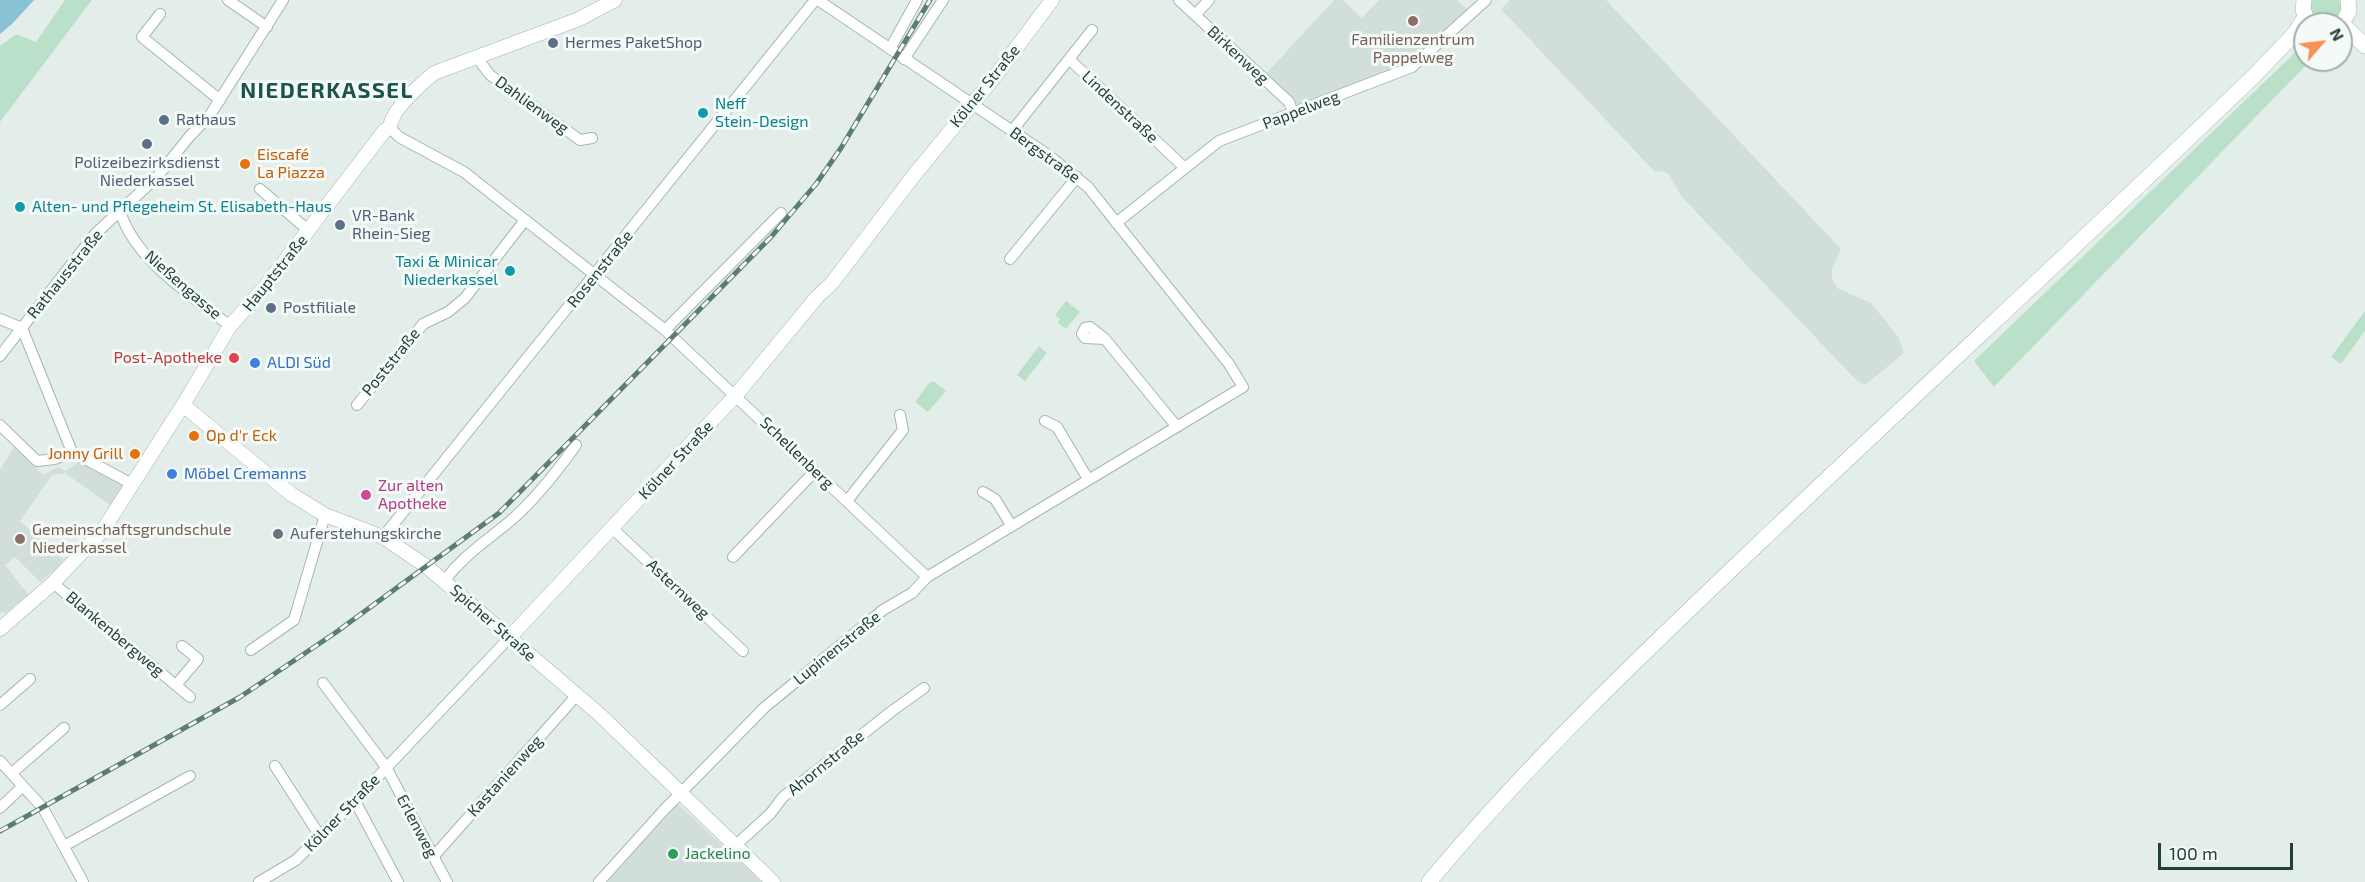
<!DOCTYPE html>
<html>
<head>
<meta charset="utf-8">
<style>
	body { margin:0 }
	#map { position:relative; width:2365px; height:882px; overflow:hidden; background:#e3eeea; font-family:"Exo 2",sans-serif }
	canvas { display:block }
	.north { position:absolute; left:2293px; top:12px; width:60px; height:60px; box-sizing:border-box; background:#f4faf8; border:2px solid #a0b0ac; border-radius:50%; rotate:62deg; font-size:16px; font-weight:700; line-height:24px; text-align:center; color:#22403b }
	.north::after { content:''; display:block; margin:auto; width:21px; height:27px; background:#f99156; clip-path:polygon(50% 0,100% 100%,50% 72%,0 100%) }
	.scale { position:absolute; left:2158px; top:843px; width:135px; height:27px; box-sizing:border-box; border:3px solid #22403b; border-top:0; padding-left:8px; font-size:18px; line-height:21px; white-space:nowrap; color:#22403b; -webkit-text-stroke:4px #f4faf8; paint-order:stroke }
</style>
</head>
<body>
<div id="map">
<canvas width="2365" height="882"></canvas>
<div class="north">N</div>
<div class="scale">100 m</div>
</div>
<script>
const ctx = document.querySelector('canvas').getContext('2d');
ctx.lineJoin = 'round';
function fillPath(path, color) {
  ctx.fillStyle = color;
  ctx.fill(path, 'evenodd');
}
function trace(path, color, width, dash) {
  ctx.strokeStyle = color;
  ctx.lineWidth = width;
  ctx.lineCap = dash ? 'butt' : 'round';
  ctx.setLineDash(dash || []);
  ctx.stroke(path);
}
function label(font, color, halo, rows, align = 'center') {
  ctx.font = font + ' "Exo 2",sans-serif';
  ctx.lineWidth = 6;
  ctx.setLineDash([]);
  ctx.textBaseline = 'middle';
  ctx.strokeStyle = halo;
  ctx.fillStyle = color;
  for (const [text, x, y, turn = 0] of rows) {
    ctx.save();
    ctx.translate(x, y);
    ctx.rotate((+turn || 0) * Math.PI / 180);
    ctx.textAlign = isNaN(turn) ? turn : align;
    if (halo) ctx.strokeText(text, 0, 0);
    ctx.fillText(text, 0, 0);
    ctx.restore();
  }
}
const built = new Path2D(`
	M1334 0H1342L1362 18 1379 0H1457L1469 11 1411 65 1300 107 1265 75Z
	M1510 0H1606L1841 249 1832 269V279L1837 288 1871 303 1899 338 1904 353 1865 385 1857 381 1681 196 1669 174 1662 171 1655 172 1501 9Z
	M14 447 43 475 58 467 65 471 80 461 122 484 123 487 111 506 65 473 52 475 20 521 63 559 57 568 40 582 15 557 5 565 28 594 6 613 0 612V470Z
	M678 804 762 882H607Z`);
const green = new Path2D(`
	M65 0H92L0 122V46L16 34 36 42Z
	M2309 0H2343L2344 6 2336 22 2319 24 2314 21 2308 3Z
	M2305 43V60H2311L1994 387 1974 361Z
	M1066 301 1080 312 1066 329 1058 323 1060 319 1055 315Z
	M2365 311V331L2341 364 2331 357Z
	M1039 346 1047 353 1025 381 1017 375Z
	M930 382H935L946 391 928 412 915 402Z`);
const water = new Path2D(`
	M0 0H34L12 24 0 34Z`);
const minor = new Path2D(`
	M228 0 267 27
	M1179 0 1289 102 1293 113
	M160 14 142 37 220 100
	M1195 15 1209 0
	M890 49 917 0
	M478 59 490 75 580 140 592 138
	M904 59 943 0
	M1069 59 1092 30
	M390 128 399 137 464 172 665 330 927 577
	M1012 131 1069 59 1185 168
	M260 189 309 231
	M120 211C134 259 192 296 230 326
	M1116 223 1219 141 1412 67 1486 0
	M1010 259 1077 177
	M0 319 22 328 72 452 132 484
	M665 330 781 213
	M1105 339 1085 338 1082 334 1085 328 1090 327 1105 339 1177 427
	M0 356 95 234 157 177 189 137 210 115 283 0
	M357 405 423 324 448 312 465 298 525 220
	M1045 421 1057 427 1088 479
	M0 425 37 461 55 459 72 452
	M983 492 995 499 1011 525
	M847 501 903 430 900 415
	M612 528 743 651
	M383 537 815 0
	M733 557 815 471
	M444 581C464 555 485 542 509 522 535 500 556 473 576 445
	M53 583 190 697
	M251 650 294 620 325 515
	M323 683 386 767 447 882
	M176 685 198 659 182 646
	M0 705 30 679
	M0 761 43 808 83 882
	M275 766 320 836
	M12 773 64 728
	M355 801 398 882
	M0 808 23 786
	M736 845 770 814 783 797 892 711 924 688
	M64 846 190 776
	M433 857 577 695
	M259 882 296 860 355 801 509 638
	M599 882 663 811 765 707 883 610 912 593 927 577 1243 387 1229 364 1088 187 1048 155 818 0`);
const tertiary = new Path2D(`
	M183 405 291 494 325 515 383 537 426 566 599 714 773 882
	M0 629 53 583 103 530 183 405 230 326 264 288 385 130 390 128C390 111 421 84 434 73L579 19 615 0
	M509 638 736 395 817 297 832 283 915 174 993 79 1052 0`);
const secondary = new Path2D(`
	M2304 0 2303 10 2310 24
	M2342 24 2365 46
	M2341 25 2349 11 2348 0
	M1429 882C1534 756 1655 642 1774 529 1934 377 2096 228 2255 75L2295 33 2305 17`);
const rail = new Path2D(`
	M0 831 240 697 335 633 499 513 771 237 816 184 841 148 930 0`);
const markers = [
	[1413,21,6,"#8d6e63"],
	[553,43,6,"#5c6f8a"],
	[703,113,6,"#0f9aa8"],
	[164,120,6,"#5c6f8a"],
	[147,144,6,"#5c6f8a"],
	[245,164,6,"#e8710a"],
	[20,207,6,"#0f9aa8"],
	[340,225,6,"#5c6f8a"],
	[510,271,6,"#0f9aa8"],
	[271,308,6,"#5c6f8a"],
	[234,358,6,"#e0444e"],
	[255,363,6,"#3f7fe0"],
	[194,436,6,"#e8710a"],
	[135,454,6,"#e8710a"],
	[172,474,6,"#3f7fe0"],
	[366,495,6,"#d1479c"],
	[278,534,6,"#6b7280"],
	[20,539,6,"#8d6e63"],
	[673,854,6,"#2e9e5b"]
];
const educationNames = [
	["Familienzentrum",1413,40],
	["Pappelweg",1413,58],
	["Gemeinschaftsgrundschule",32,530,"left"],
	["Niederkassel",32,548,"left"]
];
const serviceNames = [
	["Hermes PaketShop",565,43],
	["Rathaus",176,120],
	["Polizeibezirksdienst",147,163,"center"],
	["Niederkassel",147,181,"center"],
	["VR-Bank",352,216],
	["Rhein-Sieg",352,234],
	["Postfiliale",283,308]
];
const streetNames = [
	["Birkenweg",1238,55,43],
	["Kölner Straße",985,86,-51],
	["Dahlienweg",532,105,36],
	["Lindenstraße",1120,107,43],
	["Pappelweg",1301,110,-21],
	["Bergstraße",1045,155,36],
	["Rosenstraße",600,269,-51],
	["Hauptstraße",275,273,-51],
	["Rathausstraße",65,274,-51],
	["Nießengasse",183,285,41],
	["Poststraße",391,362,-51],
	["Schellenberg",797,453,44],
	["Kölner Straße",676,460,-47],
	["Asternweg",678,589,43],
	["Spicher Straße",493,623,41],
	["Blankenbergweg",115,634,40],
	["Lupinenstraße",837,648,-39],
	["Ahornstraße",826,763,-39],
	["Kastanienweg",505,776,-48],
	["Kölner Straße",342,813,-46],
	["Erlenweg",417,826,62]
];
const cultureNames = [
	["Neff",715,104],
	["Stein-Design",715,122],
	["Alten- und Pflegeheim St. Elisabeth-Haus",32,207],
	["Taxi & Minicar",498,262,"right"],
	["Niederkassel",498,280,"right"]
];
const foodNames = [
	["Eiscafé",257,155],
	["La Piazza",257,173],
	["Op d'r Eck",206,436],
	["Jonny Grill",123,454,"right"]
];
const healthNames = [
	["Post-Apotheke",222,358]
];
const shopNames = [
	["ALDI Süd",267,363],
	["Möbel Cremanns",184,474]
];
const hotelNames = [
	["Zur alten",378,486],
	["Apotheke",378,504]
];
const worshipNames = [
	["Auferstehungskirche",290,534]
];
const leisureNames = [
	["Jackelino",685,854]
];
const districtNames = [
	["NIEDERKASSEL",327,91]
];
fillPath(built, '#d1ded9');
fillPath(green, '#bbe0c9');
fillPath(water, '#89c1d5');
trace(minor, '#a5b6b2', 12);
trace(tertiary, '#a5b6b2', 15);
trace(secondary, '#a1bab4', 16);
trace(minor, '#fff', 10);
trace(tertiary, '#fff', 14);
trace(secondary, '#fff', 15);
trace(rail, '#5c7c77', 5);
trace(rail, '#f4faf8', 3, [9]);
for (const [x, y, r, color] of markers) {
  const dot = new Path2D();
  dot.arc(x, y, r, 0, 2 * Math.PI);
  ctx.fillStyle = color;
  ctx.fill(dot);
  trace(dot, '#f4faf8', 2);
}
label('16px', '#785e54', '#f4faf8', educationNames);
label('16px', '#4e5e75', '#f4faf8', serviceNames, 'left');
label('16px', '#22403b', '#f4faf8', streetNames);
label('16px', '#0d838f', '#f4faf8', cultureNames, 'left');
label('16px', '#c56008', '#f4faf8', foodNames, 'left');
label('16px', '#be3a42', '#f4faf8', healthNames, 'right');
label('16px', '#366cbe', '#f4faf8', shopNames, 'left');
label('16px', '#b23c85', '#f4faf8', hotelNames, 'left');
label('16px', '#5b616d', '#f4faf8', worshipNames, 'left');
label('16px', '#27864d', '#f4faf8', leisureNames, 'left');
ctx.letterSpacing = '1.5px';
label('bold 22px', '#1c544d', '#f4faf8', districtNames);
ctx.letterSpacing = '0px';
</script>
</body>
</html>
